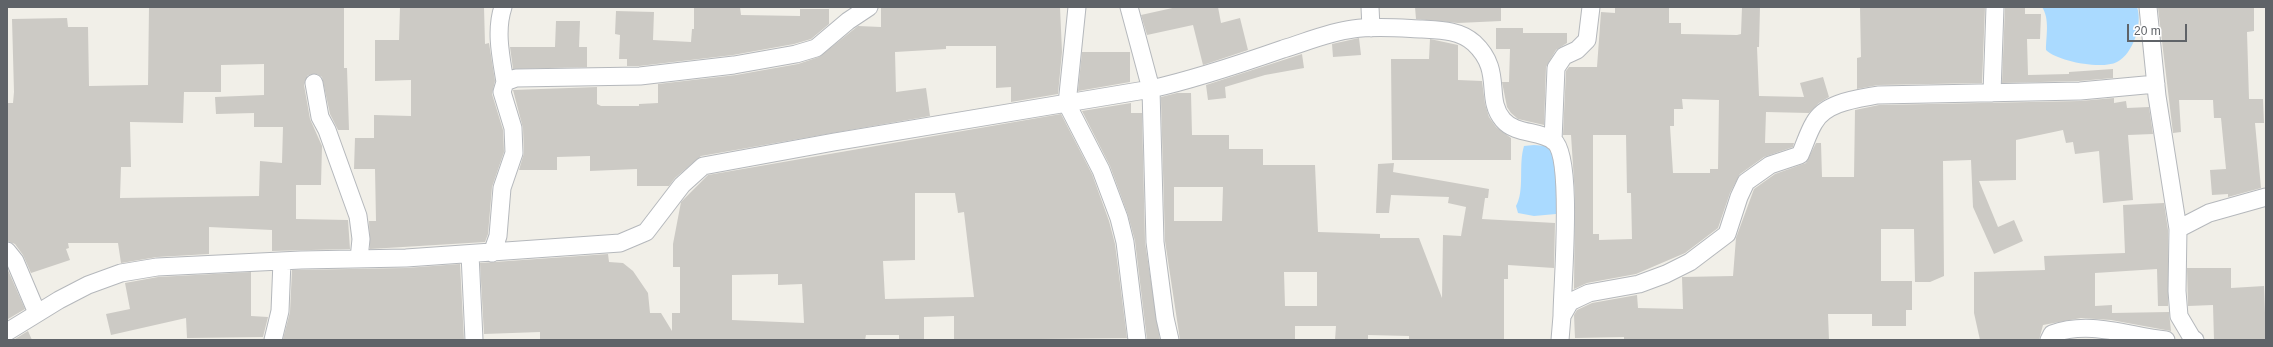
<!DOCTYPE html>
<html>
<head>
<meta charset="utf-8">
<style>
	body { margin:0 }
	#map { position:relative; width:2273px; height:347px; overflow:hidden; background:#f1efe8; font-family:Helvetica,sans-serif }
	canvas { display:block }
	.frame { position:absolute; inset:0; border:8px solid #5f6368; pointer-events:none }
	.scale { position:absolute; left:2127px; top:24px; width:60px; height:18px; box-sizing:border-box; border:2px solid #5f6368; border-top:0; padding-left:5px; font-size:12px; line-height:14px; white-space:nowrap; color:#5f6368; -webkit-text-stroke:3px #fff; paint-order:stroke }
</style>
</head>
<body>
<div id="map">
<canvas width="2273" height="347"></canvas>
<div class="frame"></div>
<div class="scale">20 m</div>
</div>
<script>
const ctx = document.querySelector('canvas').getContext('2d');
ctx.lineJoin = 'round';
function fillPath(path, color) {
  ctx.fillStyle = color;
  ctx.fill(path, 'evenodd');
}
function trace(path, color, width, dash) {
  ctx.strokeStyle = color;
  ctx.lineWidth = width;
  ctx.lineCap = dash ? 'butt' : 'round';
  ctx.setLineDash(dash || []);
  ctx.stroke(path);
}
const water = new Path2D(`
	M2042 7H2137C2143 24 2133 54 2117 62 2101 70 2057 61 2046 50 2046 36 2050 19 2042 7Z
	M1534 145 1546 146 1553 151 1559 209 1556 214 1534 216 1518 213 1516 206C1525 190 1518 165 1524 146Z`);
const building = new Path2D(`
	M149 7H344V68H347L349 130H338L330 114 322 77 317 74 308 75 304 85 310 119 322 146 321 185H296V219L348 220 350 249 272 251V230L209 227V254L157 257 121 263 118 243H68L69 248 66 249 70 260 31 273 23 255 15 244 7 241V103H13L14 92 12 19 67 18 68 27H88L89 86 148 85ZM264 64V95L215 97 216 114 254 113V127H283L282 163 260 161 259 196 120 198 121 167H131L130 122 183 123 184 92H221V65Z
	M400 7H484L485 44 489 43 495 81 492 94 503 130 504 152 492 187 488 234 485 242 370 249 369 221H376L375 169H354L355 138H374V115L411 116V80L375 81V40H399Z
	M694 7H740L741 15 800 16V9H829V24L811 39 794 44 733 55 639 66H627V59H619L620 35 615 34 616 11 654 12 653 40 691 42 692 29H694Z
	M881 7H1060L1062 52 1058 94 1011 102V87L996 88V46H946V49L895 52 896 92 926 88 930 116 701 156 675 178 669 186H637V169L590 171V156L557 157V170H519L524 153 523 128 513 90 597 87V104L601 106H639V104L658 103V84L736 75 798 64 819 57 858 26 881 27Z
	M1177 7H1218L1221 23 1240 18 1248 50 1203 65 1193 25 1147 35 1141 15Z
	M1415 7H1501V21L1458 23 1416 19Z
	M1615 7H1669V23H1681V34L1737 35 1741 34 1742 7H1760L1759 47H1757L1759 96 1804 97 1800 83 1823 77 1829 97 1819 103 1809 113 1766 112 1765 143H1794L1793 147 1764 157 1740 174 1730 193 1718 228 1685 253 1636 274 1587 283 1574 289 1575 196 1571 135H1563L1566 71 1569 67H1597L1601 12 1615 13ZM1682 99 1719 100 1718 169H1710V173H1673L1670 126H1674V109H1683ZM1593 135H1626L1627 193H1631L1632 239 1599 240V234H1593Z
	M1860 7H1985L1982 83 1878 85 1857 89V58L1861 57Z
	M2005 7H2025V14H2041L2040 39H2027L2028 75 2069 74V72L2113 69V78L2079 81 2002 83Z
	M2254 7V31L2247 32 2249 99H2263L2264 123H2255L2261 188 2228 197V194L2212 195 2210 170 2226 169 2221 118H2214L2213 100H2179L2181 132 2173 133 2158 8Z
	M556 21H580L579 47H587V67L513 69 510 47H555Z
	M1496 28H1523V33H1567V43L1556 50 1546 67 1544 125 1518 119 1511 113 1507 107 1502 82H1509L1510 49H1496Z
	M1359 38 1361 55 1333 57 1332 44Z
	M1430 39 1458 45V80L1482 81 1485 104 1489 117 1496 127 1511 138V160H1392L1391 59H1429Z
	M1082 52H1130V82L1078 91Z
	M1302 54 1304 68 1265 75 1225 87 1226 98 1208 100 1206 85Z
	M1177 93H1191L1192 135H1229V149H1263V165H1315L1318 232 1380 234V238H1419L1442 298 1443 235 1461 236 1466 207 1448 203 1449 197 1391 195 1389 213H1376L1378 164 1394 163 1393 172 1489 189 1488 198H1485L1482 219 1555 223 1554 268 1508 265V279H1504V340H1409V336L1368 335V340H1335L1336 326H1295V339L1180 340 1165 241 1161 100V97ZM1174 187H1223L1222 221H1174ZM1284 272H1317V306H1285Z
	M2114 98V103L2126 101 2127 108 2149 107 2153 134 2128 135 2133 200 2103 203 2099 151 2075 154 2073 142 2066 143 2063 130 2016 140V180L1979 181 1998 227 2014 220 2023 241 1994 254 1973 207 1971 160 1943 161 1944 276 1930 282H1915L1914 229H1881V281H1912V310H1906V326H1872V314H1828L1829 340H1624V337L1575 338 1574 315 1577 310 1592 303 1637 295 1638 308 1683 309 1682 277 1733 276 1736 238 1754 189 1775 174 1806 163 1816 143H1821L1822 177H1854L1855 110 1879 105 2080 101Z
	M1131 103V113H1142L1145 242 1160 340H1147L1135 241 1128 215 1110 166 1082 111Z
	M1061 114 1092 174 1109 221 1115 244 1127 338 954 340V316L924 317V340H899V335H866L865 340H560L540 339V332L484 334 480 263 608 254 609 262 623 263 633 271 648 293 650 313H661L672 331V313H680V267H673V244L681 202 708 175ZM915 193H955L958 213 964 212 974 297 885 299 883 261 915 260ZM778 274V285L802 284 804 323 732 320V275Z
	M2164 203 2168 230V306H2158L2157 269 2095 273V306L2112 305V313L2169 312 2171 331 2111 320 2081 318 2043 325 2039 340H1980L1974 313V272L2045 270 2044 256 2125 253 2123 205Z
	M460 264 464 340 283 339 290 312 292 270 406 268Z
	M7 268 25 309 8 319 7 318Z
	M2187 268H2231V288L2264 286 2266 340H2214L2213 305 2188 306Z
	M251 272V316L268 317 263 337 187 338 186 318 111 335 106 314 130 309 125 283 158 277Z
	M28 331 32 340H15V339Z`);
const minor = new Path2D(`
	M503 7C495 31 501 57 505 82
	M1077 7 1067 104 1101 170 1119 218 1125 242 1137 340
	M1129 7 1151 89 1155 242 1165 318 1170 340
	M1370 7 1371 28
	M2148 7 2157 96 2178 229 2177 291 2179 316 2192 338 2195 340
	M314 83 320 117 327 130 358 216 361 239 359 259
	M1992 93 1995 7
	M1553 141 1556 68 1564 56 1577 50 1587 40 1591 7
	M2178 229 2209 213 2266 197
	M7 251 15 261 37 313
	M492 253 498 236 502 188 514 153 513 128 502 92 505 82 516 78 640 76 734 65 796 54 816 48 848 21 869 7
	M470 254 474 340
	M7 332 59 300 88 285 121 273 157 267 301 260 406 258 620 243 646 232 682 185 703 166 834 142 1151 89C1196 79 1240 64 1283 49 1306 42 1329 32 1353 29 1375 26 1399 28 1422 29 1440 30 1460 30 1474 43 1504 71 1484 98 1503 120 1516 135 1539 130 1554 141 1574 158 1562 286 1562 316
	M273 340 280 311 282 261
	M1560 340 1562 316 1570 302 1589 293 1639 284 1666 274 1690 262 1727 234 1739 197 1746 182 1770 165 1800 155C1805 144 1808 133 1814 123 1825 102 1857 99 1878 95L2080 91 2156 84
	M2049 340 2052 334C2090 320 2128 336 2166 340`);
fillPath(water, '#aadaff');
fillPath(building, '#cccac5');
trace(minor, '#b5b8bc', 19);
trace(minor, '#fff', 17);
</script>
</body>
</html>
